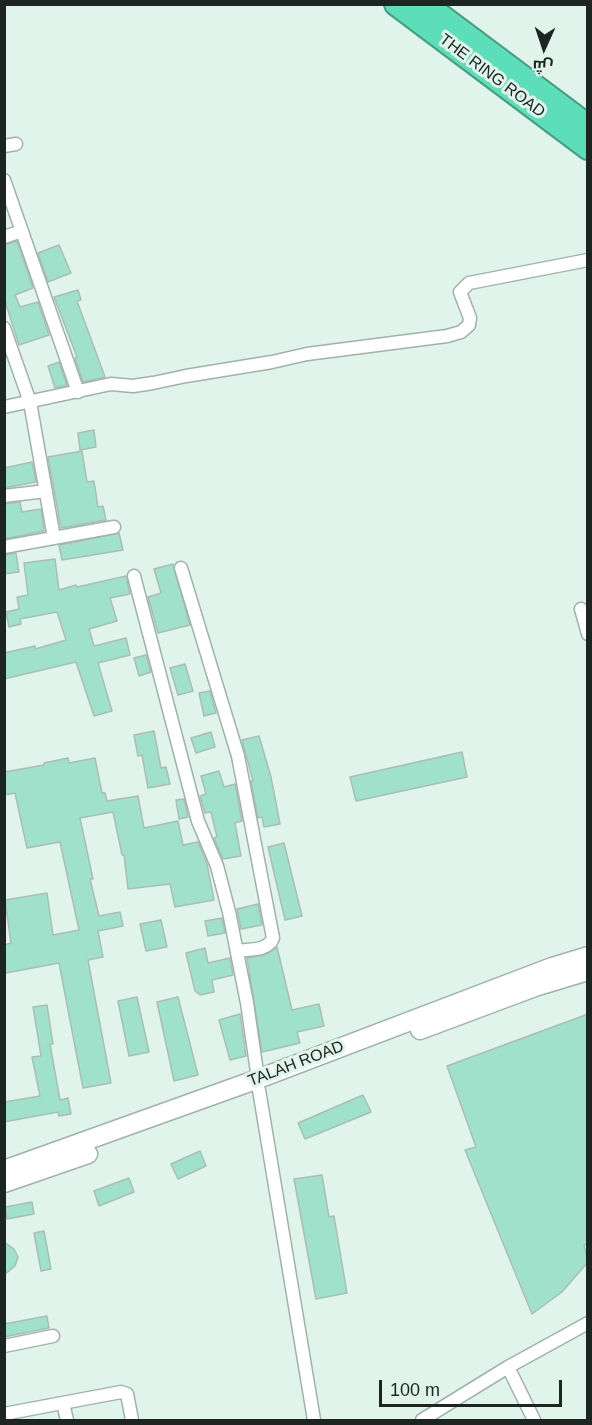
<!DOCTYPE html>
<html>
<head>
<meta charset="utf-8">
<style>
	body { margin:0 }
	#map { position:relative; width:592px; height:1425px; overflow:hidden; background:#e0f4ec; font-family:Helvetica,Cairo,sans-serif }
	canvas { display:block }
	.frame { position:absolute; inset:0; border:6px solid #1d2522; pointer-events:none }
	.north { position:absolute; left:514px; top:18px; width:60px; height:60px; -webkit-text-stroke:4px #e0f4ec; paint-order:stroke; rotate:183deg; font-size:16px; font-weight:700; line-height:24px; text-align:center; color:#1d2522 }
	.north::after { content:''; display:block; margin:auto; width:21px; height:27px; background:#1d2522; clip-path:polygon(50% 0,100% 100%,50% 72%,0 100%) }
	.scale { position:absolute; left:379px; top:1380px; width:183px; height:27px; box-sizing:border-box; border:3px solid #1d2522; border-top:0; padding-left:8px; font-size:18px; line-height:21px; white-space:nowrap; color:#1d2522; -webkit-text-stroke:4px #e0f4ec; paint-order:stroke }
</style>
</head>
<body>
<div id="map">
<canvas width="592" height="1425"></canvas>
<div class="frame"></div>
<div class="north">ش</div>
<div class="scale">100 m</div>
</div>
<script>
const ctx = document.querySelector('canvas').getContext('2d');
ctx.lineJoin = 'round';
function fillPath(path, color) {
  ctx.fillStyle = color;
  ctx.fill(path, 'evenodd');
}
function trace(path, color, width, dash) {
  ctx.strokeStyle = color;
  ctx.lineWidth = width;
  ctx.lineCap = dash ? 'butt' : 'round';
  ctx.setLineDash(dash || []);
  ctx.stroke(path);
}
function label(font, color, halo, rows, align = 'center') {
  ctx.font = font + ' Helvetica,sans-serif';
  ctx.lineWidth = 6;
  ctx.setLineDash([]);
  ctx.textBaseline = 'middle';
  ctx.strokeStyle = halo;
  ctx.fillStyle = color;
  for (const [text, x, y, turn = 0] of rows) {
    ctx.save();
    ctx.translate(x, y);
    ctx.rotate((+turn || 0) * Math.PI / 180);
    ctx.textAlign = isNaN(turn) ? turn : align;
    if (halo) ctx.strokeText(text, 0, 0);
    ctx.fillText(text, 0, 0);
    ctx.restore();
  }
}
const building = new Path2D(`
	M17 241 33 288 15 295 20 307 38 302 49 335 19 345 4 298V245Z
	M59 245 71 273 48 282 38 253Z
	M78 290 81 300 77 301 105 377 83 382 75 358 77 357 54 297Z
	M59 362 67 385 55 388 48 366Z
	M94 430 96 447 80 450 78 433Z
	M82 451 87 482 94 481 98 507 103 506 106 520 61 528 48 457Z
	M32 462 36 482 4 488V468Z
	M20 502 22 512 41 509 44 531 4 539V504Z
	M119 533 123 550 62 560 59 545Z
	M16 553 19 572 4 574V555Z
	M55 559 59 590 76 585 77 587 126 576 130 594 110 598 117 621 89 629 94 646 126 638 130 655 98 663 112 711 94 716 76 662 4 679V653L35 646V649L66 640 57 612 20 619 21 624 9 627 6 612 19 609 17 597 28 595 24 563Z
	M173 564 190 625 158 633 148 597 161 593 154 569Z
	M146 655 151 672 139 676 134 658Z
	M185 664 193 691 178 695 170 668Z
	M210 691 216 713 204 716 199 693Z
	M154 731 161 768 166 767 170 784 148 788 142 755 138 756 134 735Z
	M211 732 215 747 196 753 191 738Z
	M259 736 271 777 280 824 264 827 262 817 258 818 251 781H253L242 740Z
	M462 752 467 777 356 801 350 777Z
	M68 758 69 763 95 758 102 793H105L107 801 138 796 144 828 178 821 183 845 198 842 207 864 214 900 175 907 170 884 128 889 124 855H122L113 812 80 818 93 879H90L99 916 120 912 123 926 98 931 103 957 88 960 111 1083 83 1088 59 963 6 973 4 965V945L11 943 5 900 47 893 53 935 79 930 60 842 27 848 15 793 4 795V772L44 765V763Z
	M219 771 224 787 235 784 242 821 235 823 241 856 223 859 214 838 217 837 211 812 205 813 200 796 206 794 201 776Z
	M184 799 188 817 179 819 176 800Z
	M284 843 302 916 285 920 268 847Z
	M258 904 262 925 241 929 237 909Z
	M222 918 225 933 208 936 205 921Z
	M161 920 167 947 146 951 140 924Z
	M277 947 292 1010 319 1004 324 1026 297 1032 300 1043 262 1052 247 958 265 955Z
	M205 948 208 963 230 958 233 975 212 980 214 992 200 995 195 991 186 953Z
	M137 997 149 1052 129 1056 118 1001Z
	M178 997 198 1075 174 1081 157 1002Z
	M47 1005 53 1044H50L60 1100 68 1098 71 1114 59 1116 58 1112 4 1122V1102L40 1096 32 1057 41 1056 33 1007Z
	M240 1014 246 1056 230 1060 219 1020Z
	M588 1014V1244L584 1245 588 1262 562 1292 532 1314 465 1150 476 1147 447 1066Z
	M363 1095 371 1112 305 1139 298 1123Z
	M200 1151 206 1166 178 1179 171 1164Z
	M322 1175 329 1217 334 1216 347 1293 316 1299 294 1179Z
	M129 1178 134 1192 99 1206 94 1191Z
	M32 1202 34 1214 7 1219 5 1207Z
	M44 1231 51 1269 41 1271 34 1233Z
	M4 1242 14 1249 18 1257 15 1266 4 1275Z
	M47 1316 49 1328 4 1337V1324Z`);
const street = new Path2D(`
	M4 146 16 144
	M4 180 78 392
	M4 237 22 231
	M4 328 30 402 54 538
	M4 407 111 384 133 386 153 383 186 376 272 362 307 354 447 336 461 332 469 325 470 318 460 292 469 283 588 260
	M4 496 46 491
	M4 547 114 527
	M181 568 238 756 273 938C268 951 250 949 238 951
	M134 576 198 821 217 866 229 912 247 1003 258 1079
	M581 609 588 634
	M259 1090 314 1420
	M4 1346 53 1336
	M508 1367 534 1420
	M63 1403 67 1420
	M4 1414 121 1392 127 1394 132 1420
	M422 1420 508 1367 588 1323`);
const secondary = new Path2D(`
	M420 1030 535 987 588 971
	M4 1170 258 1079 552 967 588 956
	M4 1183 88 1154`);
const highway = new Path2D(`
	M396 4 588 148
	M425 4 588 126`);
const streetNames = [
	["THE RING ROAD",492,76,37],
	["TALAH ROAD",296,1064,-21]
];
fillPath(building, '#9fe1ca');
trace(building, '#aabeb7', 1.5);
trace(street, '#9fb2ab', 15);
trace(secondary, '#9fb2ab', 21);
trace(highway, '#469d84', 26);
trace(street, '#fff', 12);
trace(secondary, '#fff', 18);
trace(highway, '#5cdeb8', 22);
label('16px', '#1d2522', '#e0f4ec', streetNames);
</script>
</body>
</html>
